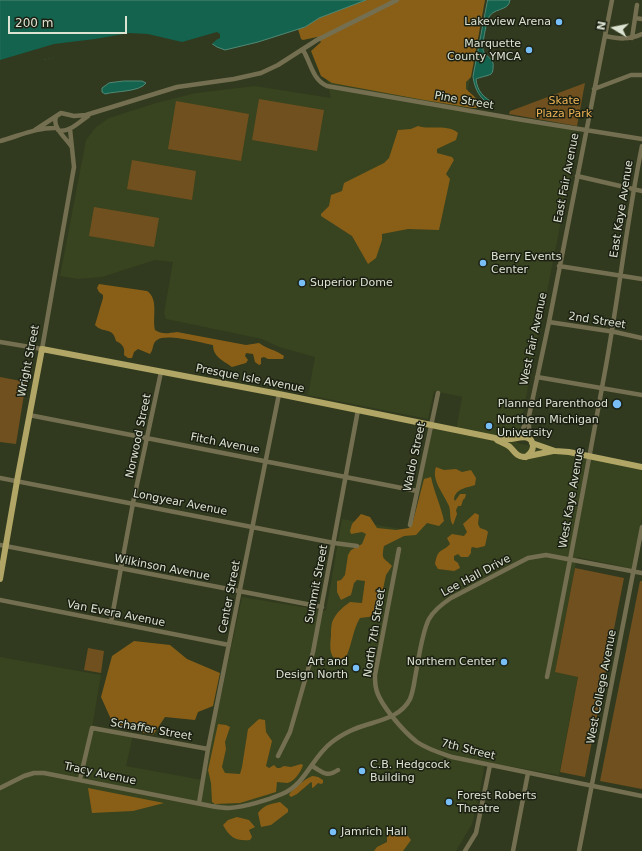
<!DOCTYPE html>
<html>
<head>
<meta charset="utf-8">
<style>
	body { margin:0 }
	#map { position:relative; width:642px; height:851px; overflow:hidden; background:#313a1e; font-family:"DejaVu Sans",sans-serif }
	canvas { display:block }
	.north { position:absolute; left:594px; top:8px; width:40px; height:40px; -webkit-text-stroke:3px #1b2013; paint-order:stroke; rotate:280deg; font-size:11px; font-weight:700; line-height:16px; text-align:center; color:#dde3d2 }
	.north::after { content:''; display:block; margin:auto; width:14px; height:18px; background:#dde3d2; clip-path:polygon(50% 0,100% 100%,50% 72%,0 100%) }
	.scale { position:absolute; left:8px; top:16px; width:119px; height:18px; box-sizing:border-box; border:2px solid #dde3d2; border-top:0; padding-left:5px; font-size:12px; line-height:14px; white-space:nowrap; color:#dde3d2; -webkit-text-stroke:3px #1b2013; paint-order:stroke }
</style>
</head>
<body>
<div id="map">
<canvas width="642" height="851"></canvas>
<div class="north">N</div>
<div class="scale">200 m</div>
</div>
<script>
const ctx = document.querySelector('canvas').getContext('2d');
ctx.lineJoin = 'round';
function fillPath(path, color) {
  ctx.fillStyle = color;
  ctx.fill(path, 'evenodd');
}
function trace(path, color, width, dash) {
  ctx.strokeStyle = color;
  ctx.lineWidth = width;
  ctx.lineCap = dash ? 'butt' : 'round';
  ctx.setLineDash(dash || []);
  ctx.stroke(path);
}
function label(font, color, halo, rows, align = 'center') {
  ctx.font = font + ' "DejaVu Sans",sans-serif';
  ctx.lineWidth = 3;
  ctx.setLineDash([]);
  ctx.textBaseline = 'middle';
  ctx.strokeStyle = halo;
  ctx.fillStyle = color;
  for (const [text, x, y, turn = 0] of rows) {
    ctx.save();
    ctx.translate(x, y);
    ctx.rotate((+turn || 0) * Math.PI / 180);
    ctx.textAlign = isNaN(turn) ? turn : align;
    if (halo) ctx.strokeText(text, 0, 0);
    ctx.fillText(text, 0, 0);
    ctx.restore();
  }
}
const built = new Path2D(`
	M422 0H485L464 110 579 130 517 443 642 469V517L633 569 577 557 555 671 578 676 559 775 485 762 479 797 472 824 456 851H0V657L101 675 92 728 133 735 126 766 203 780 242 597 326 611 342 519 413 531 431 425 456 430 462 397 434 391 428 419 308 395 315 357 279 347 262 339 166 319 164 313 173 262 155 260 102 277 78 279 60 276 86 140 96 127 109 118 156 103 196 93 255 86 331 98 319 49Z`);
const green = new Path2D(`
	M585 83 577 126 509 114 510 111 513 110Z
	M259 99 324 110 317 151 252 140Z
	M176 101 249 114 241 161 168 149Z
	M132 160 196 171 192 200 127 189Z
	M94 207 159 218 154 247 89 236Z
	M0 377 26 382 16 444 0 442Z
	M575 568 624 578 585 777 560 772 578 677 555 672Z
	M640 581H642V789L600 781Z
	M88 648 104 651 101 673 84 670Z`);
const forest = new Path2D(`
	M366 0H485L471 77 466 82V89L478 100 482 108H472L424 100 332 83 321 76 311 51 321 42 317 37 303 40 301 39 298 29 305 27 319 18Z
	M418 126C430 130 448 124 458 133L456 140 437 149V153L452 157 454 160 446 174 450 179 439 230 408 229 382 234V240L376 258 368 264 352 236 321 216V214L329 206 331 195 342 191 344 183 384 163 389 158 398 130 411 129Z
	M99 284 147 291C159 299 152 317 155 330 162 335 169 333 177 332L246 345 259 343C267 349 276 350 284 356L283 359H268L264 357 261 358V364L259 365 255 362 253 354 246 353 245 356 248 360 246 363 232 367C224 361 213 357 213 345 202 343 166 333 157 340 152 343 154 349 150 354L138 349 134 352 132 358H128L124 355C125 348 123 344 116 341 113 326 103 334 95 325L103 298V295L99 292 97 288Z
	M436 467 444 470 456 469 462 472 471 470 476 478 475 485C467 488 456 488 454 499L455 501 460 494H466L465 498 463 500 461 506H458L456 510 457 514 453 525C449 520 451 512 449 506 444 494 431 480 436 467Z
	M431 477C434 492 441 506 444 521L439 526 427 523 416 535 404 536 384 546C381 561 384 557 392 566L386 575 378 613 376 616 360 618C352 631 352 647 344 661 328 661 330 647 331 635 331 631 331 624 333 620 337 612 343 607 350 602L362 603 365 581 357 580 354 583 351 595 341 600 337 592V581L341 580 345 575 348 555 351 550 362 544 366 534 362 532 351 534 350 531 352 524 361 514 370 517 377 528 396 530 409 528 413 521 424 479Z
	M475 513 479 515 478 524 480 528 486 530 488 532 485 546 477 548 472 547 471 549V553L468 557H461L458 554 454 556V560L458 563 460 568 454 571 438 569 435 564C438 547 442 553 450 544L447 538 452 534 464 536 467 532 463 524Z
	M134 641 170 645 187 659 220 673 213 706 198 712 195 720 165 717 153 735 114 726 101 697 112 656Z
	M259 719 265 720 266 732 272 741 266 766 269 768 274 765 277 768H280L284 766 291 767 301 764 303 765C301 772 294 782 287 783 284 783 280 782 277 782L276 792 240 803 215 804 212 802 211 783 208 770 218 724 226 725 230 727 225 742 226 749 222 767 225 773 240 774 242 767 248 729Z
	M313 776 318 777 323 780V783L321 784 318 783 314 787 312 788V783L311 782 297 794 291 797 289 795C291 790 307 777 313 776Z
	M88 788 164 803 133 811 92 813Z
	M280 802 288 809V812L271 825 261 827 258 813C264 805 270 804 280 802Z
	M237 817 249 820 255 827 249 830 252 837 250 840C236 841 230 838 223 825L228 820Z
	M393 832 408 836 411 840 403 851H374L377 847 387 842V836Z`);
const water = new Path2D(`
	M0 0H366L319 18 305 27 258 42 225 50 217 47 211 43H110L0 70Z
	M488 0H510C509 12 492 7 488 19 486 25 482 44 483 50 486 58 495 58 493 68 493 70 493 72 491 74 488 76 480 77 476 79 477 91 484 98 494 103L492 106C480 99 475 90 473 77Z
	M124 81H142L146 83C140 92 115 91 105 94L102 92V88L109 83Z`);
const pier = new Path2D(`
	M217 32 220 34V38L216 40 211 45 171 47 134 44 111 45 43 60 42 64 0 72V60L54 44 95 39 129 33 148 34 182 42Z`);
const minor = new Path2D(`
	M635 18 642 19
	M605 36C619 39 629 40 642 34
	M632 38 637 5
	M303 50C311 63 312 79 327 86L517 119 642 139
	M594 89 631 75H642
	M56 117C52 127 65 137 71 146
	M35 130 61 113 74 116 86 115 177 87 234 79 261 73 278 65 317 40 397 0
	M58 130C68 134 80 121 88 116
	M0 141C19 136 37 127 57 128
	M577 176 642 191
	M559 266 642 279
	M549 322 615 332 642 338
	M0 342 42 349 74 167 70 129
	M537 377 642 395
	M29 415 417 491
	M519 437 527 420
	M530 440 529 432V416L549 322 612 0
	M0 478 334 543 357 546
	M410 525 438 393
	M0 545 322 607
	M399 549 375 675C375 679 375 684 376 688 379 704 404 732 417 742 427 749 440 753 452 757L642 796
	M0 600 229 645
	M111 622 133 503 161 372
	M547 677C567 579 585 481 603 382 618 304 626 224 642 146
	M278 756 290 732 313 652 358 410
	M312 766C323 772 326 778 338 770
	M80 779 92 728 208 749
	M0 788 24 776 34 773H44L211 806C217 807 223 808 229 808 245 807 268 800 282 794 306 784 312 757 332 742 337 738 344 734 350 731 370 721 399 721 410 699 413 692 414 684 415 678 418 662 422 632 429 619 434 610 442 604 451 598L528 558 546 555 642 573
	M199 803 208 749 279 394
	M465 851 476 833 490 765
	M513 851 528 773
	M579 851 642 527`);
const major = new Path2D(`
	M497 440C501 442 506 444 510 447 515 452 516 456 524 457L553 451
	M532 443 555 451 569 452 642 467
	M0 579 17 481 42 349 279 394 495 438C500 438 506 439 511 439 519 438 532 433 533 446 533 451 530 454 526 457`);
const markers = [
	[559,22,4,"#78bff7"],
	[529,50,4,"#78bff7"],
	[483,263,4,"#78bff7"],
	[302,283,4,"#78bff7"],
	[617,404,5,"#78bff7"],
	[489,426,4,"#78bff7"],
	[504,662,4,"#78bff7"],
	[356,668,4,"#78bff7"],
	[362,771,4,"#78bff7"],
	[449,802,4,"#78bff7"],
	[333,832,4,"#78bff7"]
];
const poiNames = [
	["Lakeview Arena",551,22,"right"],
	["Marquette",521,44,"right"],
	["County YMCA",521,57,"right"],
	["Berry Events",491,257],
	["Center",491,270],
	["Superior Dome",310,283],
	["Planned Parenthood",608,404,"right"],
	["Northern Michigan",497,420],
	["University",497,433],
	["Art and",348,662,"right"],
	["Design North",348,675,"right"],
	["Northern Center",496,662,"right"],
	["C.B. Hedgcock",370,765],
	["Building",370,778],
	["Forest Roberts",457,796],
	["Theatre",457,809],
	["Jamrich Hall",341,832]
];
const streetNames = [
	["Pine Street",464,101,10],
	["East Fair Avenue",567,178,-79],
	["East Kaye Avenue",622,209,-81],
	["2nd Street",597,321,9],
	["West Fair Avenue",534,339,-78],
	["Wright Street",29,361,-79],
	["Presque Isle Avenue",250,379,11],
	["Norwood Street",139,436,-78],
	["Fitch Avenue",225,444,11],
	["Waldo Street",415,457,-78],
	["West Kaye Avenue",572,498,-80],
	["Longyear Avenue",180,503,11],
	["Wilkinson Avenue",162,568,11],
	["Lee Hall Drive",476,576,-28],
	["Summit Street",317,584,-79],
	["Center Street",230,597,-79],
	["Van Evera Avenue",116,614,11],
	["North 7th Street",375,633,-81],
	["West College Avenue",602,687,-79],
	["Schaffer Street",151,730,10],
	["7th Street",468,750,14],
	["Tracy Avenue",100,774,12]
];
const parkNames = [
	["Skate",564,101],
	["Plaza Park",564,114]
];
fillPath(built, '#38431f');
fillPath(green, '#70501e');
fillPath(forest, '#895f17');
fillPath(water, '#14634f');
trace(water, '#508976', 1);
fillPath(pier, '#313a1e');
trace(minor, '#746f51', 4.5);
trace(major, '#b1a666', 6);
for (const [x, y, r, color] of markers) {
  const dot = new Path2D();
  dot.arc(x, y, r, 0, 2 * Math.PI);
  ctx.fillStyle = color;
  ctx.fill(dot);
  trace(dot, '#1b2013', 1.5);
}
label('11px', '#dde3d2', '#1b2013', poiNames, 'left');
label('11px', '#dde3d2', '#1b2013', streetNames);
label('11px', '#efb356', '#1b2013', parkNames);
</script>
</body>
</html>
